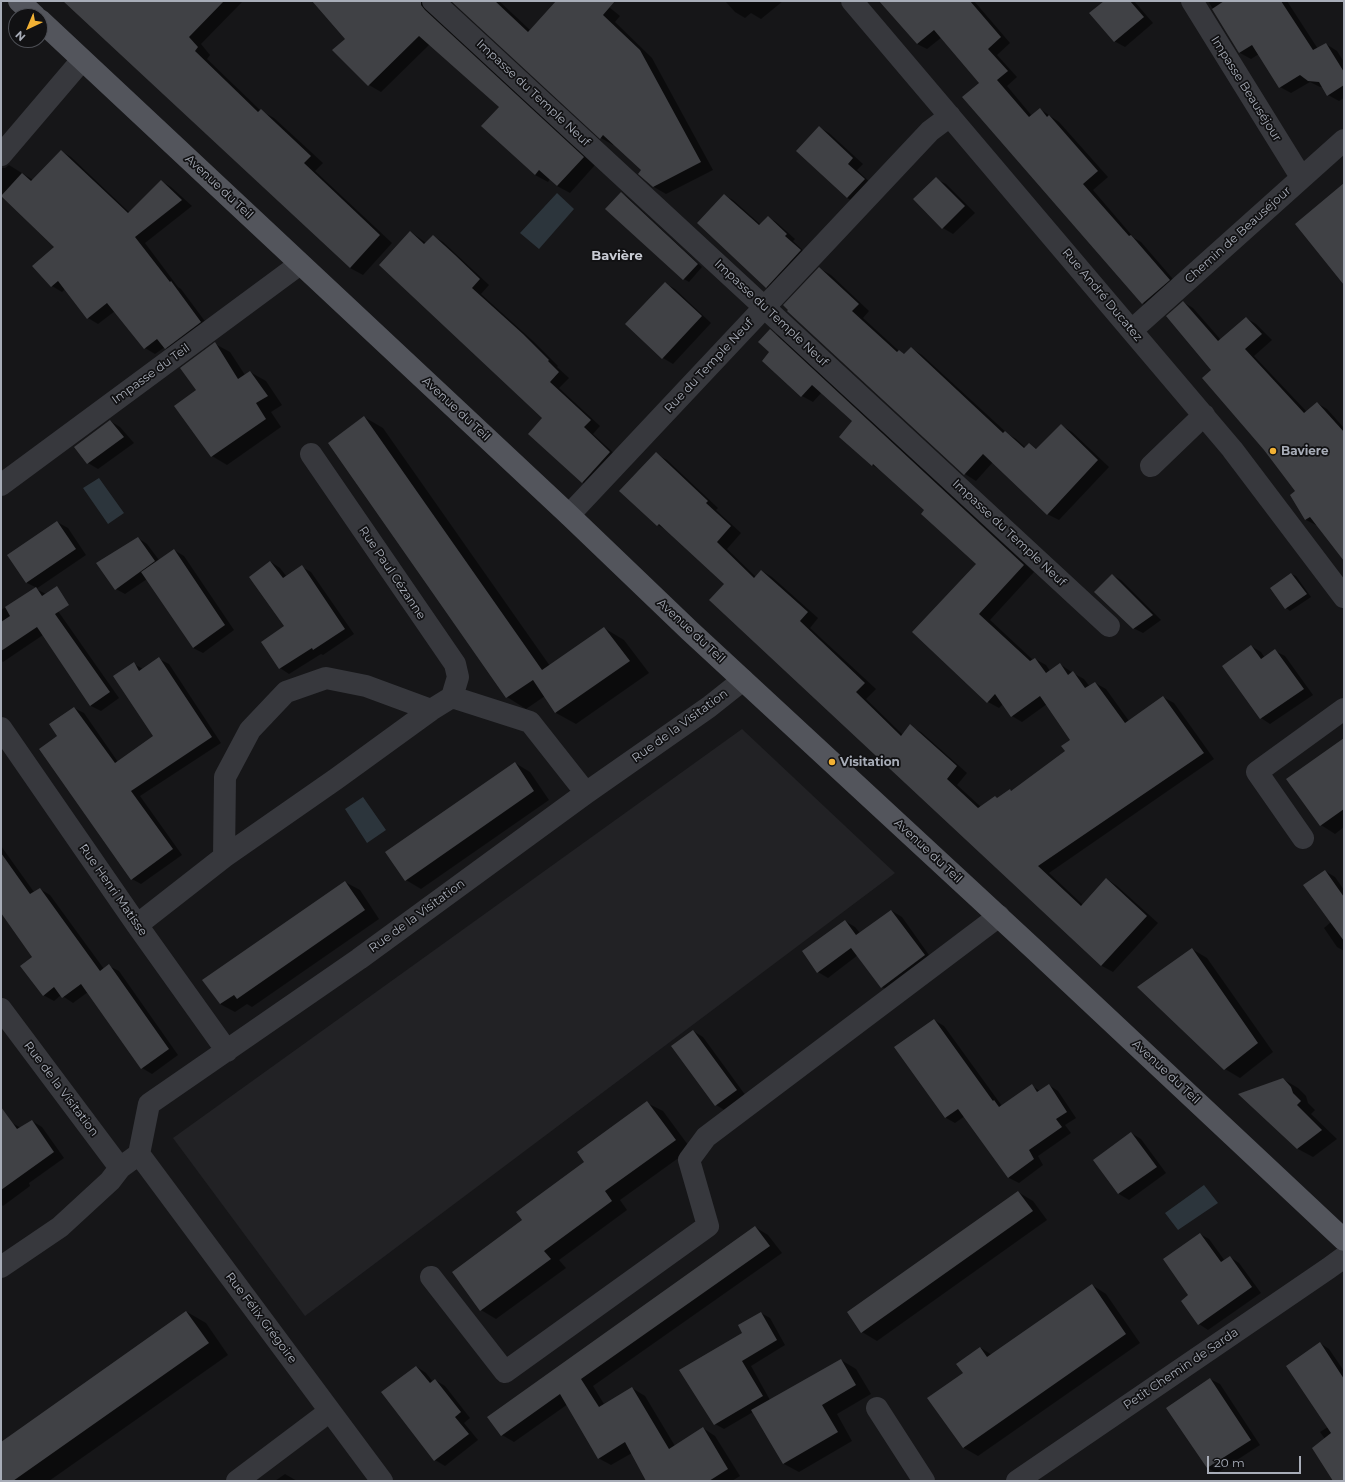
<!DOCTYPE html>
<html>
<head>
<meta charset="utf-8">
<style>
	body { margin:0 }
	#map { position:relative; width:1345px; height:1482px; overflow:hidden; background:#161618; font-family:Montserrat,sans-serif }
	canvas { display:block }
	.frame { position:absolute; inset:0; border:2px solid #a8adb8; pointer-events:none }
	.north { position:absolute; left:8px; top:8px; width:40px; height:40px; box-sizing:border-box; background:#111113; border:1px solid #4d4f55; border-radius:50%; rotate:224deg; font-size:11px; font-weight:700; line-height:16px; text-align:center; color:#a8adb8 }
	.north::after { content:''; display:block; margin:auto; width:14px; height:18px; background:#f2b134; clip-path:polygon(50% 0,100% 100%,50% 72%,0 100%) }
	.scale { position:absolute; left:1207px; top:1456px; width:94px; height:18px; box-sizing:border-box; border:2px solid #a8adb8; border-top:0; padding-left:5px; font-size:12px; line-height:14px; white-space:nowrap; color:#a8adb8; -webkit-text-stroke:3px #111113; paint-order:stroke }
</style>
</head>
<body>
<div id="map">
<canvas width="1345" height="1482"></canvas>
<div class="frame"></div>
<div class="north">N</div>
<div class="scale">20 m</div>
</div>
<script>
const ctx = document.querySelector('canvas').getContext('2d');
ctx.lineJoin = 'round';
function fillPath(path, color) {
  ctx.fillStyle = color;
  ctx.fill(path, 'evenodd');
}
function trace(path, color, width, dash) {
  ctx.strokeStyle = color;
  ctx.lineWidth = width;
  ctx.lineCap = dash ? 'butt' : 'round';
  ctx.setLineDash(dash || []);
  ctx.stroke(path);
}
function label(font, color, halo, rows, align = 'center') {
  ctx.font = font + ' Montserrat,sans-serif';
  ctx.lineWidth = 3.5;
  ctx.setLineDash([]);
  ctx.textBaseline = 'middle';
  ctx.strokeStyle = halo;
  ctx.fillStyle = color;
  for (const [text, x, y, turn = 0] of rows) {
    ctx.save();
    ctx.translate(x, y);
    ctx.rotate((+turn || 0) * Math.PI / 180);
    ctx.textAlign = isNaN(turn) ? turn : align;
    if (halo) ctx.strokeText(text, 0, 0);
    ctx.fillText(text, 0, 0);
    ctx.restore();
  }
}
const built = new Path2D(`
	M742 729 895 873 305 1316 173 1138Z`);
const water = new Path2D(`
	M557 193 574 209 539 249 520 233Z
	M99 478 124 513 108 524 83 488Z
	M363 797 386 830 367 843 345 809Z
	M1204 1185 1218 1203 1178 1230 1165 1213Z`);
const shadow = new Path2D(`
	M64 1H243L201 44 210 55 207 59 261 111 274 118 323 163 315 171 392 243 363 275 350 268Z
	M329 1H435L595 165 570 193 557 186 550 179 548 182 535 175 500 107 430 44 381 92 369 85 333 50 346 39Z
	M453 1H499L530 30 558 1H608L609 7 620 16 615 22 652 58 713 170 666 194 654 187 643 170 614 144 613 145 601 138Z
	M725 1H783L761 19 751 13 745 18 735 12Z
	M887 1H974L1010 43 997 55 1017 77 1007 86 1032 116 1040 109 1059 122 1108 177 1093 190 1134 238 1141 242 1179 286 1153 309 1143 303 964 97 981 83 942 37 927 49 917 44Z
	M1105 1H1134L1153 23 1125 47 1114 41Z
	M1208 1H1287L1318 49 1326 44 1337 51 1344 62V98L1339 101 1328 95 1323 87H1320L1310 82 1291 93 1280 87 1259 54 1251 59 1240 53Z
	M819 127 829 133 863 164 857 170 874 186 857 203 847 198 797 151Z
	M61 151 71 157 130 213 161 181 171 187 192 206 145 243 178 287 181 289 210 328 176 354 165 347 155 354 145 348 115 311 98 324 88 318 65 289 62 292 52 286 55 247 1 194V168H5L9 165 33 180Z
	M936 179 946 184 975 213 953 234 943 228 915 199Z
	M621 193 626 196 702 267 689 282 684 279 606 209Z
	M724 195 733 200 761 225 768 217 776 222 795 239 793 241 809 256 775 292 766 287Z
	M411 232 426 243 433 236 443 242 489 285 481 294 533 341 558 366 557 367 569 378 559 388 600 426 593 434 620 459 592 488 582 482 544 418Z
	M819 268 831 275 869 311 863 318 899 351 905 355 911 348 922 355 1008 434 1016 439 1026 448 1030 444 1037 449 1061 425 1072 432 1109 467 1059 520 1047 514 993 462 976 481 965 474 788 311Z
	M665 283 675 289 711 323 673 364 663 358Z
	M1183 302 1193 308 1221 340 1246 318 1256 324 1272 340 1254 356 1307 412 1317 403 1327 409 1344 428V560L1317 525H1316L1306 520 1291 495 1296 491 1213 370Z
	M770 331 781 337 1034 572 990 620 1033 660 1035 659 1046 665 1050 671 1060 664 1070 671 1072 673H1073L1084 679 1090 687 1095 683 1106 689 1129 721 1163 697 1174 703 1214 759 1049 873 1083 905 1107 879 1117 886 1158 923 1113 972 1102 966 710 600 726 584 669 532 658 525 621 491 656 454 667 460 718 508 716 510 741 533 727 549 756 577 762 571 772 577 818 618 810 628 876 689 866 699 903 735 910 726 921 732 967 773 957 785 981 807 998 799 1010 790 1012 791 1066 751 1071 740 1047 704 1022 722 1012 716 1003 704 999 708 988 702 914 632 977 564 926 510 882 471 872 465 854 421 822 392 813 402 802 396 771 352Z
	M215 344 230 352 245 375 250 372 266 381 282 405 271 412 281 427 227 465 212 456 197 390Z
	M364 417 383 428 550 666 604 628 624 640 649 673 576 724 556 713 545 696 526 709 507 697Z
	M110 421 120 427 134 443 98 469 88 463 75 447Z
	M57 522 68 528 86 555 36 589 46 594 119 698 101 711 91 706 43 635 3 662 1 660V610L37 588 27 583 8 555Z
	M138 538 147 544 159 560 174 550 184 556 234 630 203 653 193 648 147 579 125 594 116 589Z
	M271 562 280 568 287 577 302 567 311 572 354 634 323 655 321 654 289 674 280 668 285 626Z
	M1291 574 1296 576 1311 597 1290 611 1286 608 1271 588Z
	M1112 575 1121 580 1161 620 1143 633 1133 628Z
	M1251 646 1261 652 1265 658 1275 651 1285 656 1313 695 1270 724 1261 718Z
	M159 659 169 664 221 743 140 796 182 855 141 884 132 879 59 736 74 708 84 713 118 762 154 736 134 664 143 669Z
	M1344 739V827L1335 834 1321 825 1287 779Z
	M515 763 530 772 549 800 421 889 406 880Z
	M1 846 34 892 40 889 50 895 104 969 109 966 119 971 178 1055 152 1074 142 1068 88 992 73 1003 61 995 54 1001 43 995 34 957 1 912Z
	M1325 871 1335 877 1344 890V951L1337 947 1324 928 1331 922Z
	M345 882 360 890 379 919 252 1007 247 1004 235 1012 220 1004Z
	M892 911 902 917 934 962 892 993 882 987 858 955 828 978 818 972 845 921 855 927 860 933Z
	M1192 949 1207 958 1273 1052 1240 1078 1225 1069Z
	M934 1020 944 1026 1002 1106 1032 1086 1040 1091 1049 1085 1058 1091 1076 1118 1065 1125 1071 1133 1038 1156 1043 1165 1019 1183 1009 1178 965 1116 955 1123 946 1118 896 1047Z
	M693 1031 703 1037 746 1096 726 1111 716 1105Z
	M1283 1079 1298 1088 1306 1096 1308 1103 1315 1110 1311 1114 1337 1139 1313 1157 1298 1149 1240 1094Z
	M647 1103 663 1111 691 1149 620 1200 627 1210 559 1260 566 1268 496 1319 481 1310 523 1220Z
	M1 1121 12 1123 21 1128 32 1121 42 1127 64 1158 29 1183 30 1186 3 1206 1 1204Z
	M1131 1133 1141 1139 1166 1173 1129 1200 1119 1194 1094 1160Z
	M1018 1192 1033 1201 1047 1220 877 1341 862 1332Z
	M755 1227 768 1235 782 1253 593 1386 604 1404 632 1388 645 1396 675 1446 703 1428 715 1436 740 1476 732 1481H647L632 1453 611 1465 598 1458 568 1404 514 1442 502 1435Z
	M1200 1234 1209 1239 1225 1261 1230 1257 1239 1263 1261 1293 1208 1330 1199 1324 1189 1296Z
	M1092 1285 1106 1294 1140 1343 978 1456 964 1448V1373L981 1348 992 1355Z
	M187 1312 206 1323 228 1355 49 1481H1V1443Z
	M761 1313 770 1318 785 1345 751 1366 770 1400 841 1360 856 1369 871 1394 837 1414 852 1441 799 1472 784 1464 753 1412 724 1429 715 1424 681 1370 743 1333Z
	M1320 1343 1329 1349 1344 1371V1481H1334L1325 1439 1320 1432 1328 1427Z
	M417 1367 426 1373 433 1382 435 1380 445 1386 470 1418 464 1423 478 1440 445 1466 435 1460Z
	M1210 1379 1220 1384 1260 1445 1217 1473 1207 1468Z
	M285 1474 297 1481H275Z`);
const building = new Path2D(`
	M63 1H224L189 37 198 47 195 51 258 112 261 109 311 156 304 163 380 235 350 268Z
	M312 1H421V5L425 10 584 157 557 186 539 170 535 175 481 126 499 107 419 36 368 86 332 50 345 39Z
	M451 1H495L528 32 556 1H615L603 15 640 50 701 162 653 187 638 174 641 170 603 135 600 139Z
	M879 1H970L1001 37 988 49 1008 71 997 80 1029 117 1040 108 1047 117 1049 115 1098 171 1083 184 1129 236 1131 235 1170 280 1142 304 962 97 979 83 934 30 917 44Z
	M1104 1H1130L1144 17 1114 42 1089 13Z
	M1224 1H1281L1313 50 1326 43 1344 72V85L1327 96 1319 82 1308 81 1300 75 1279 88 1252 45 1239 53 1212 9Z
	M819 126 853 158 848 164 865 179 847 198 796 151Z
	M61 150 128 213 161 180 182 200 135 237 170 282 171 281 201 322 165 349 157 339 144 349 107 303 87 319 58 281 51 287 32 266 54 247 1 196 22 173 31 181Z
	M936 177 965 206 942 229 913 199Z
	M1344 183V285L1295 224Z
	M621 192 698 264 683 280 605 209Z
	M724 194 759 225 768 216 787 234 785 236 801 250 766 288 697 223Z
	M410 231 424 244 433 235 455 255 480 279 472 288 523 334 549 360 548 361 559 372 550 382 591 420 584 427 610 452 582 483 528 434 542 418 379 265Z
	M819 267 859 304 852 311 897 352 899 350 904 354 911 347 1003 433 1005 431 1024 448 1029 443 1036 449 1061 424 1098 460 1047 515 983 454 964 475 787 311 788 310 783 305Z
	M665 282 702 316 662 359 625 324Z
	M1183 301 1218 341 1246 317 1262 334 1245 349 1304 413 1317 402 1344 432V561L1310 517 1305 520 1290 495 1295 491 1264 450 1202 378 1211 370 1166 316Z
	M770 329 1024 565 979 614 1030 661 1035 658 1046 673 1060 663 1068 675 1073 671 1085 688 1095 682 1125 723 1163 696 1204 753 1038 866 1081 906 1106 878 1147 916 1101 966 709 600 724 584 659 524 657 526 619 491 656 452 708 501 706 503 731 526 717 542 754 578 761 570 808 612 800 621 865 683 856 692 901 736 910 724 957 766 947 779 978 808 995 796 997 798 1010 789 1011 791 1065 751 1061 746 1070 740 1040 696 1011 717 995 694 987 703 912 632 976 564 921 514 924 510 873 464 872 466 839 437 852 421 812 385 801 397 762 361 769 352 758 342Z
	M215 342 238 379 250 371 268 396 256 403 266 419 211 457 174 406 196 390 180 368Z
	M364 416 542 670 604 627 630 661 555 713 533 680 506 698 328 443Z
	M110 420 124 437 87 464 74 447Z
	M57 521 76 549 26 583 7 555Z
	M138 537 155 561 115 590 96 563Z
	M174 549 225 625 193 648 141 572Z
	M270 561 283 578 302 565 345 629 313 650 312 648 279 669 261 642 284 626 249 577Z
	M1291 573 1307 594 1285 609 1270 588Z
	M1112 574 1153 615 1133 629 1094 592Z
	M57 586 69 605 55 614 110 692 90 706 37 627 1 651V622L10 616 5 607 36 587 42 596Z
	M1251 645 1261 659 1275 649 1304 689 1260 719 1222 666Z
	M159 657 212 737 131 791 173 849 131 880 39 749 57 736 49 724 74 707 115 763 153 736 113 676 134 662 139 671Z
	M1344 738V809L1320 826 1286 779Z
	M515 762 534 791 405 881 385 852Z
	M1 853 30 894 40 888 100 971 109 964 169 1049 141 1069 81 984 62 998 54 987 43 996 20 966 32 957 1 913Z
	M1325 870 1344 897V941L1303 885Z
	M345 881 365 910 237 999 234 995 220 1004 202 980Z
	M891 910 925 955 881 988 851 948 817 973 802 951 845 920 856 935Z
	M1192 948 1258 1043 1224 1070 1137 987Z
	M934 1019 993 1101 994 1100 999 1107 1032 1084 1037 1092 1049 1084 1067 1112 1056 1119 1062 1127 1029 1150 1034 1159 1008 1178 958 1109 945 1118 894 1047Z
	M693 1030 737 1090 715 1106 671 1046Z
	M1283 1078 1291 1087 1293 1093 1301 1101 1297 1105 1322 1130 1297 1149 1238 1094Z
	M647 1101 676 1140 605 1191 612 1201 544 1251 551 1259 480 1311 452 1272 522 1220 516 1212 584 1162 577 1152Z
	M1 1107 17 1129 32 1120 54 1152 1 1190Z
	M1131 1132 1157 1167 1118 1194 1093 1160Z
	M1018 1191 1033 1211 861 1333 847 1312Z
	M755 1226 770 1246 581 1379 599 1407 632 1387 669 1449 703 1427 728 1469 709 1481H646L625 1442 598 1459 560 1394 501 1436 487 1417Z
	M1200 1233 1221 1262 1230 1256 1252 1287 1198 1325 1181 1301 1188 1295 1163 1259Z
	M1092 1284 1126 1334 963 1448 927 1398 963 1373 956 1364 980 1347 987 1357Z
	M186 1311 209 1343 13 1481H1V1442Z
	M761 1312 777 1340 742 1361 763 1396 714 1425 679 1370 742 1333 738 1325Z
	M1320 1342 1344 1379V1481H1333L1312 1448 1331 1433 1286 1366Z
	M841 1359 856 1385 822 1405 838 1432 783 1464 751 1410Z
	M416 1366 430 1383 435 1379 461 1412 455 1417 469 1434 434 1461 381 1392Z
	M1210 1378 1251 1440 1207 1468 1166 1408Z`);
const minor = new Path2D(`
	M433 1 1109 626
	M852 1 1232 449 1344 597
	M1192 1 1301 177
	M1 155 82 60
	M1132 330 1344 140
	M311 454 455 664 458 677 452 697
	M1151 466 1204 415
	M1 485 300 264
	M569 515 930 131 950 116
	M1 728 137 925 227 1051
	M1303 838 1257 772 1344 709
	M224 857 225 777 250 730 286 692 326 678 366 686 431 710
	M137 925 224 857 336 779 431 710 452 697 530 722 586 793
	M1 1009 120 1168
	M139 1154 382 1481
	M1 1267 60 1227 110 1181 120 1168 139 1154 149 1104 359 959 586 793 709 707 743 680
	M431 1277 505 1372 708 1226 689 1160 706 1137 999 916
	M877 1408 924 1481
	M237 1481 330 1411
	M1017 1481 1329 1268 1344 1257`);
const major = new Path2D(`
	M19 1 35 16
	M40 20 569 515 690 631 1037 952 1344 1240`);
const markers = [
	[1273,451,4,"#f2b134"],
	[832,762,4,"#f2b134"]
];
const streetNames = [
	["Impasse Beauséjour",1246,89,58],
	["Impasse du Temple Neuf",533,93,43],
	["Avenue du Teil",219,187,43],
	["Chemin de Beauséjour",1238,235,-42],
	["Rue André Ducatez",1102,295,50],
	["Impasse du Temple Neuf",771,313,43],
	["Rue du Temple Neuf",709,366,-47],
	["Impasse du Teil",151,374,-36],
	["Avenue du Teil",456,409,43],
	["Impasse du Temple Neuf",1009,533,43],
	["Rue Paul Cézanne",392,573,56],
	["Avenue du Teil",691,631,43],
	["Rue de la Visitation",680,726,-36],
	["Avenue du Teil",928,851,43],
	["Rue Henri Matisse",113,890,55],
	["Rue de la Visitation",417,916,-36],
	["Avenue du Teil",1166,1072,43],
	["Rue de la Visitation",61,1089,53],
	["Rue Félix Grégoire",261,1318,53],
	["Petit Chemin de Sarda",1181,1369,-34]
];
const poiNames = [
	["Baviere",1281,451],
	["Visitation",840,762]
];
const neighbourhoodNames = [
	["Bavière",617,256]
];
fillPath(built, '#222225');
fillPath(water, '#2c353c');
fillPath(shadow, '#0007');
fillPath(building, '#404145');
trace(minor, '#37383d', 22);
trace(major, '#53555c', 22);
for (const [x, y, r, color] of markers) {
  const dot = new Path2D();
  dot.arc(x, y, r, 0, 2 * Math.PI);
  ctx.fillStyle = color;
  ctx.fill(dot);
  trace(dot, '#111113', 1.5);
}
label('12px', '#a8adb8', '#111113', streetNames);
label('bold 12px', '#a8adb8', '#111113', poiNames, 'left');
label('bold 13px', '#c9ccd4', '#111113', neighbourhoodNames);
</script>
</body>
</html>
